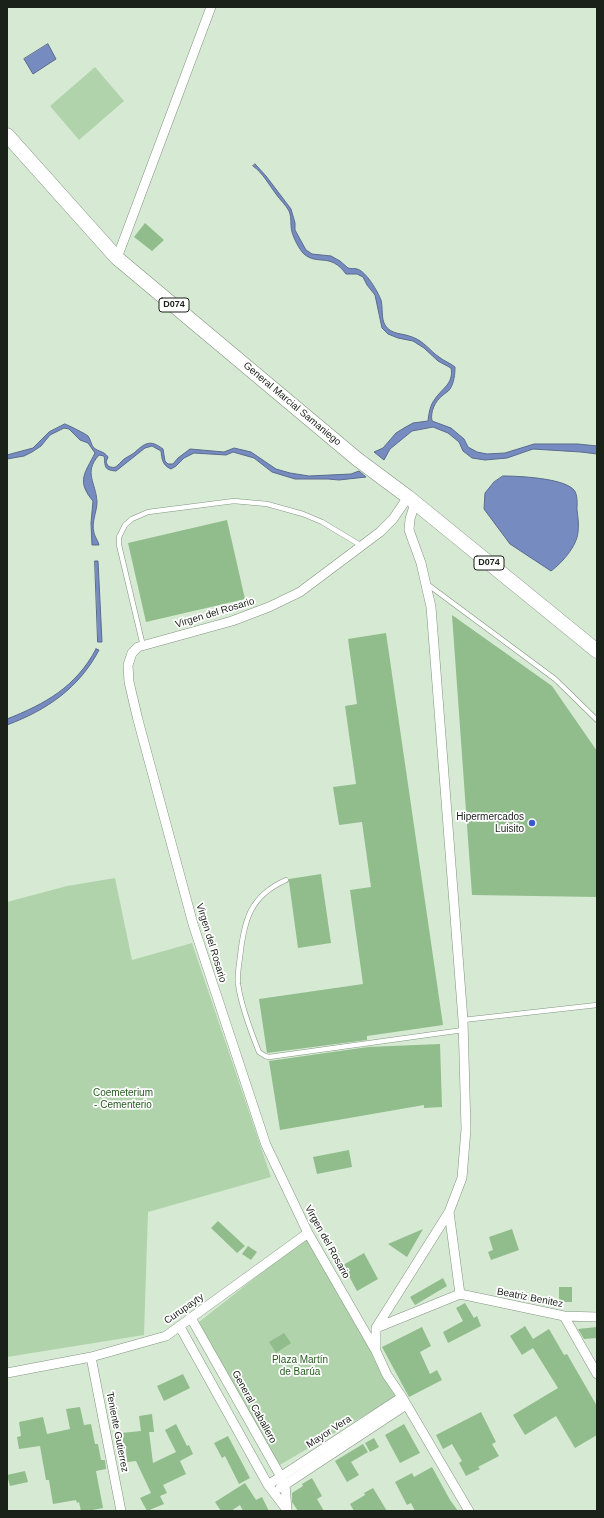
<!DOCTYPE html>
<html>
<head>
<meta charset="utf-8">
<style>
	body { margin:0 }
	#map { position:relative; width:604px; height:1518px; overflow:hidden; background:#d6ead3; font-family:Arial,sans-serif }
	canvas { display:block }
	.frame { position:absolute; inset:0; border:8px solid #1a2119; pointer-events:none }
</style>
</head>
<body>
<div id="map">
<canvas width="604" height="1518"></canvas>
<div class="frame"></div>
</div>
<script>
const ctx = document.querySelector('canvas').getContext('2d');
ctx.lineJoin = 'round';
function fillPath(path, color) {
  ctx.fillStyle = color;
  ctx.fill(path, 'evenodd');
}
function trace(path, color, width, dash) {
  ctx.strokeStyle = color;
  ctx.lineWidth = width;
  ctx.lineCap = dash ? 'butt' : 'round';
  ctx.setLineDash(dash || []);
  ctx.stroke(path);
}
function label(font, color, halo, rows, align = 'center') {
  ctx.font = font + ' Arial,sans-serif';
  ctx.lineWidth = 3.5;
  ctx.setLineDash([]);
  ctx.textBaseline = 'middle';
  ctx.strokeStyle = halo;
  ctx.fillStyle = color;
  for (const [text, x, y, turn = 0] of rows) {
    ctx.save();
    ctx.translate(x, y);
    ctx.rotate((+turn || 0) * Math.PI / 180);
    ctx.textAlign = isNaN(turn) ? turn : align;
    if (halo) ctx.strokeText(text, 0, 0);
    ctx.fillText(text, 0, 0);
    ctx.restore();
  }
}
const green = new Path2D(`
	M95 67 124 101 79 140 50 106Z
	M115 878 132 960 192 943 271 1177 148 1212 144 1335 7 1357V902L67 886Z
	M308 1236 396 1397 278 1466 236 1396 199 1322Z`);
const water = new Path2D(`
	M48 44 56 59 33 74 24 59Z
	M255 164 266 176 291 209 295 223V230L306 250 312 254 331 256 340 261 348 268C351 269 354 268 357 269 366 271 378 292 381 300 383 308 381 318 385 325 391 335 403 333 412 337 424 341 430 351 439 357 444 361 450 363 455 367 455 374 454 383 450 389 448 392 445 393 443 395 435 401 430 412 432 421L451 428 464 439 468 447 477 452 487 454 505 453 534 444H578L597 446V454L581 452 533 449 507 458 485 460 472 458 463 451 459 442 448 433 433 427 412 431 390 449 384 460 374 452 383 448 396 433 404 428 413 423 428 421C429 413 430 405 435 399 442 388 454 384 451 368L438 361 424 348 413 341 398 338 388 334 382 328 375 295 367 285 363 277 357 274H346C330 252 318 266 304 254 299 249 294 239 292 232 290 225 292 218 289 211 286 205 280 200 276 194 269 185 263 173 253 166Z
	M65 424C68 425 86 434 88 436 91 440 91 445 94 448 99 452 104 451 108 457L106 462 108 466C115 469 116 467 121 462 124 458 130 456 134 453 145 443 150 439 163 449L165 461 168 464H173L178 458 190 449 224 452 234 448 251 452 276 469 290 473 309 476 351 474 359 471 366 477 339 480 328 479H295L272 472 254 458 233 452 226 455 194 453 184 458 176 466 171 469C162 465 162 459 161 451L152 446 145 448 116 471C102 470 106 465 104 456L99 455C83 473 96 482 97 502 97 512 91 522 94 533 95 537 98 541 99 545H92L91 523 93 501C76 481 85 473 95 453L88 443 80 440 69 429 64 428 50 435 41 446 32 452 24 456 7 459V455L33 448 49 432Z
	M503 476C518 476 564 478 574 490 578 495 577 504 577 510 578 517 579 525 578 532 577 546 562 563 551 571L510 544 484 509 485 493 494 482Z
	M95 561H98L102 642H98Z
	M96 649 99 650C79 688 47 710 7 725V719C45 704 76 687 96 649Z`);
const building = new Path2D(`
	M145 223 164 240 152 251 134 237Z
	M227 520 245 599 146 622 128 543Z
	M452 615 552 686 597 751V897L472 895Z
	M386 633 443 1025 367 1036V1040L267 1053 259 999 363 984 350 890 371 887 362 822 339 825 333 787 356 784 345 706 357 704 348 639Z
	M321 874 331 943 298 948 289 882V879Z
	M440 1044 442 1107 424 1108V1105L280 1130 269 1061 368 1047Z
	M349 1150 352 1167 317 1174 313 1157Z
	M218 1221 245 1246 237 1253 211 1228Z
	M423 1229 407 1257 388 1244Z
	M512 1229 519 1250 491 1260 488 1252 493 1250 489 1237Z
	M248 1246 257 1252 251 1260 242 1254Z
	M364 1253 378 1279 357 1291 343 1265Z
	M443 1278 447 1286 415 1305 410 1297Z
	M559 1287H572V1302H559Z
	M465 1303 474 1318 477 1316 481 1326 448 1343 443 1332 463 1321 456 1308Z
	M525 1326 533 1339 549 1329 564 1355 567 1354 597 1406V1435L575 1448 556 1416 525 1435 513 1415 558 1388 533 1348 522 1355 510 1336Z
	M422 1327 431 1346 420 1352 430 1374 437 1370 442 1380 409 1397 382 1347Z
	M597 1327V1338L584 1339 578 1329Z
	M284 1333 291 1343 276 1353 269 1342Z
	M183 1374 190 1388 164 1401 157 1386Z
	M80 1407 84 1425 91 1424 95 1444H98L101 1460H105L106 1469 96 1471 103 1508 87 1511H81L79 1502 77 1503 76 1500 53 1504 49 1480H46L40 1446 19 1449 17 1437 21 1436 19 1422 43 1417 47 1434 70 1429 66 1409Z
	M481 1412 496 1442 492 1444 499 1456 478 1467 480 1469 466 1476 459 1463 462 1461 452 1444 443 1449 436 1435Z
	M152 1414 154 1432H149L153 1463 176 1452 165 1430 176 1424 187 1446 189 1445 193 1454 180 1461 186 1474 163 1485 167 1493 160 1496 164 1504 147 1511 140 1498 151 1493 136 1461 127 1462 126 1449H123L121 1433 141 1431 139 1416Z
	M404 1424 420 1453 400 1463 385 1435Z
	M228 1436 250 1478 239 1484 225 1456 222 1458 214 1443Z
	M374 1438 379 1447 370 1452 365 1443Z
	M363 1444 368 1452 351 1462 359 1475 347 1482 335 1461Z
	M432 1467 450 1500 458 1511H415L411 1503 407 1505 395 1482 412 1473 414 1477Z
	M25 1471 28 1482 10 1486 7 1475Z
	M312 1478 322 1496 317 1499 324 1511H298L292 1502V1493L303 1486 302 1484Z
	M245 1483 256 1500 262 1497 269 1511H243L240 1505 231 1511H221L215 1502Z
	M373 1488 387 1511H354L350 1504 365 1495 364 1493Z`);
const lane = new Path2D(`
	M427 584 555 679 597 720
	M143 646 119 545V537L125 525 132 519 148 512 234 501 267 504 303 514 322 522 362 546
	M286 880C250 896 244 920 240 957 239 965 237 975 238 984 241 1005 251 1032 259 1052L265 1056 269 1057 463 1030
	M463 1020 597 1005`);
const street = new Path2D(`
	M117 258 211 7
	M408 497 393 519 380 532 300 592 269 607 232 621 138 647 132 653 128 665 129 682 138 720 193 924 266 1145 308 1233 376 1351 387 1375 402 1397 469 1511
	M460 1294 564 1316 597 1317
	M564 1316 597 1374
	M191 1318 285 1484 287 1510
	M180 1327 268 1485 287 1510
	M376 1328 460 1294 449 1212
	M376 1349V1328L449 1212 462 1178 466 1129 463 1020 431 607 421 563 409 530 410 519 415 503
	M91 1357 121 1511
	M7 1373 91 1357 166 1336 308 1233
	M268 1485 402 1397
	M280 1488 406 1405`);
const primary = new Path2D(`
	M7 135 117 258 357 459 408 497 597 651`);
const markers = [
	[532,823,4,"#385acb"]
];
const shields = [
	[174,305,30],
	[489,563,30]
];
const shieldNames = [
	["D074",174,305],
	["D074",489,563]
];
const streetNames = [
	["General Marcial Samaniego",292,404,40],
	["Virgen del Rosario",215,613,-17],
	["Virgen del Rosario",211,943,73],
	["Virgen del Rosario",327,1242,61],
	["Beatriz Benitez",530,1298,11],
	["Curupayty",184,1309,-35],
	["General Caballero",254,1407,61],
	["Teniente Gutierrez",117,1432,79],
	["Mayor Vera",329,1432,-33]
];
const poiNames = [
	["Hipermercados",524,817],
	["Luisito",524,829]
];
const parkNames = [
	["Coemeterium",123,1093],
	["- Cementerio",123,1105],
	["Plaza Martín",300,1360],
	["de Barúa",300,1372]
];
fillPath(green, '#b0d3ab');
fillPath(water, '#768bc0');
trace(water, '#5a6b8e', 1);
fillPath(building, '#91bc8b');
trace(lane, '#829580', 5.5);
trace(street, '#829580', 10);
trace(primary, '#829580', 15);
trace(lane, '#fff', 4.5);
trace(street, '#fff', 9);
trace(primary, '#fff', 14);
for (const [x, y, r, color] of markers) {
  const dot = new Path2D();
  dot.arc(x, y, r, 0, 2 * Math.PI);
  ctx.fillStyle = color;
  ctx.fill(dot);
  trace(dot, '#fff', 1.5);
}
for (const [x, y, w] of shields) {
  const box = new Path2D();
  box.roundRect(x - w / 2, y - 7, w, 14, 3);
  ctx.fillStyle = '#fff';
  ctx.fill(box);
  trace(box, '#1a2119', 1);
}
label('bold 9px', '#1a2119', null, shieldNames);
label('10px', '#1a2119', '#fff', streetNames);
label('10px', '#1a2119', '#fff', poiNames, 'right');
label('10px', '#235c1c', '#fff', parkNames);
</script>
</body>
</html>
